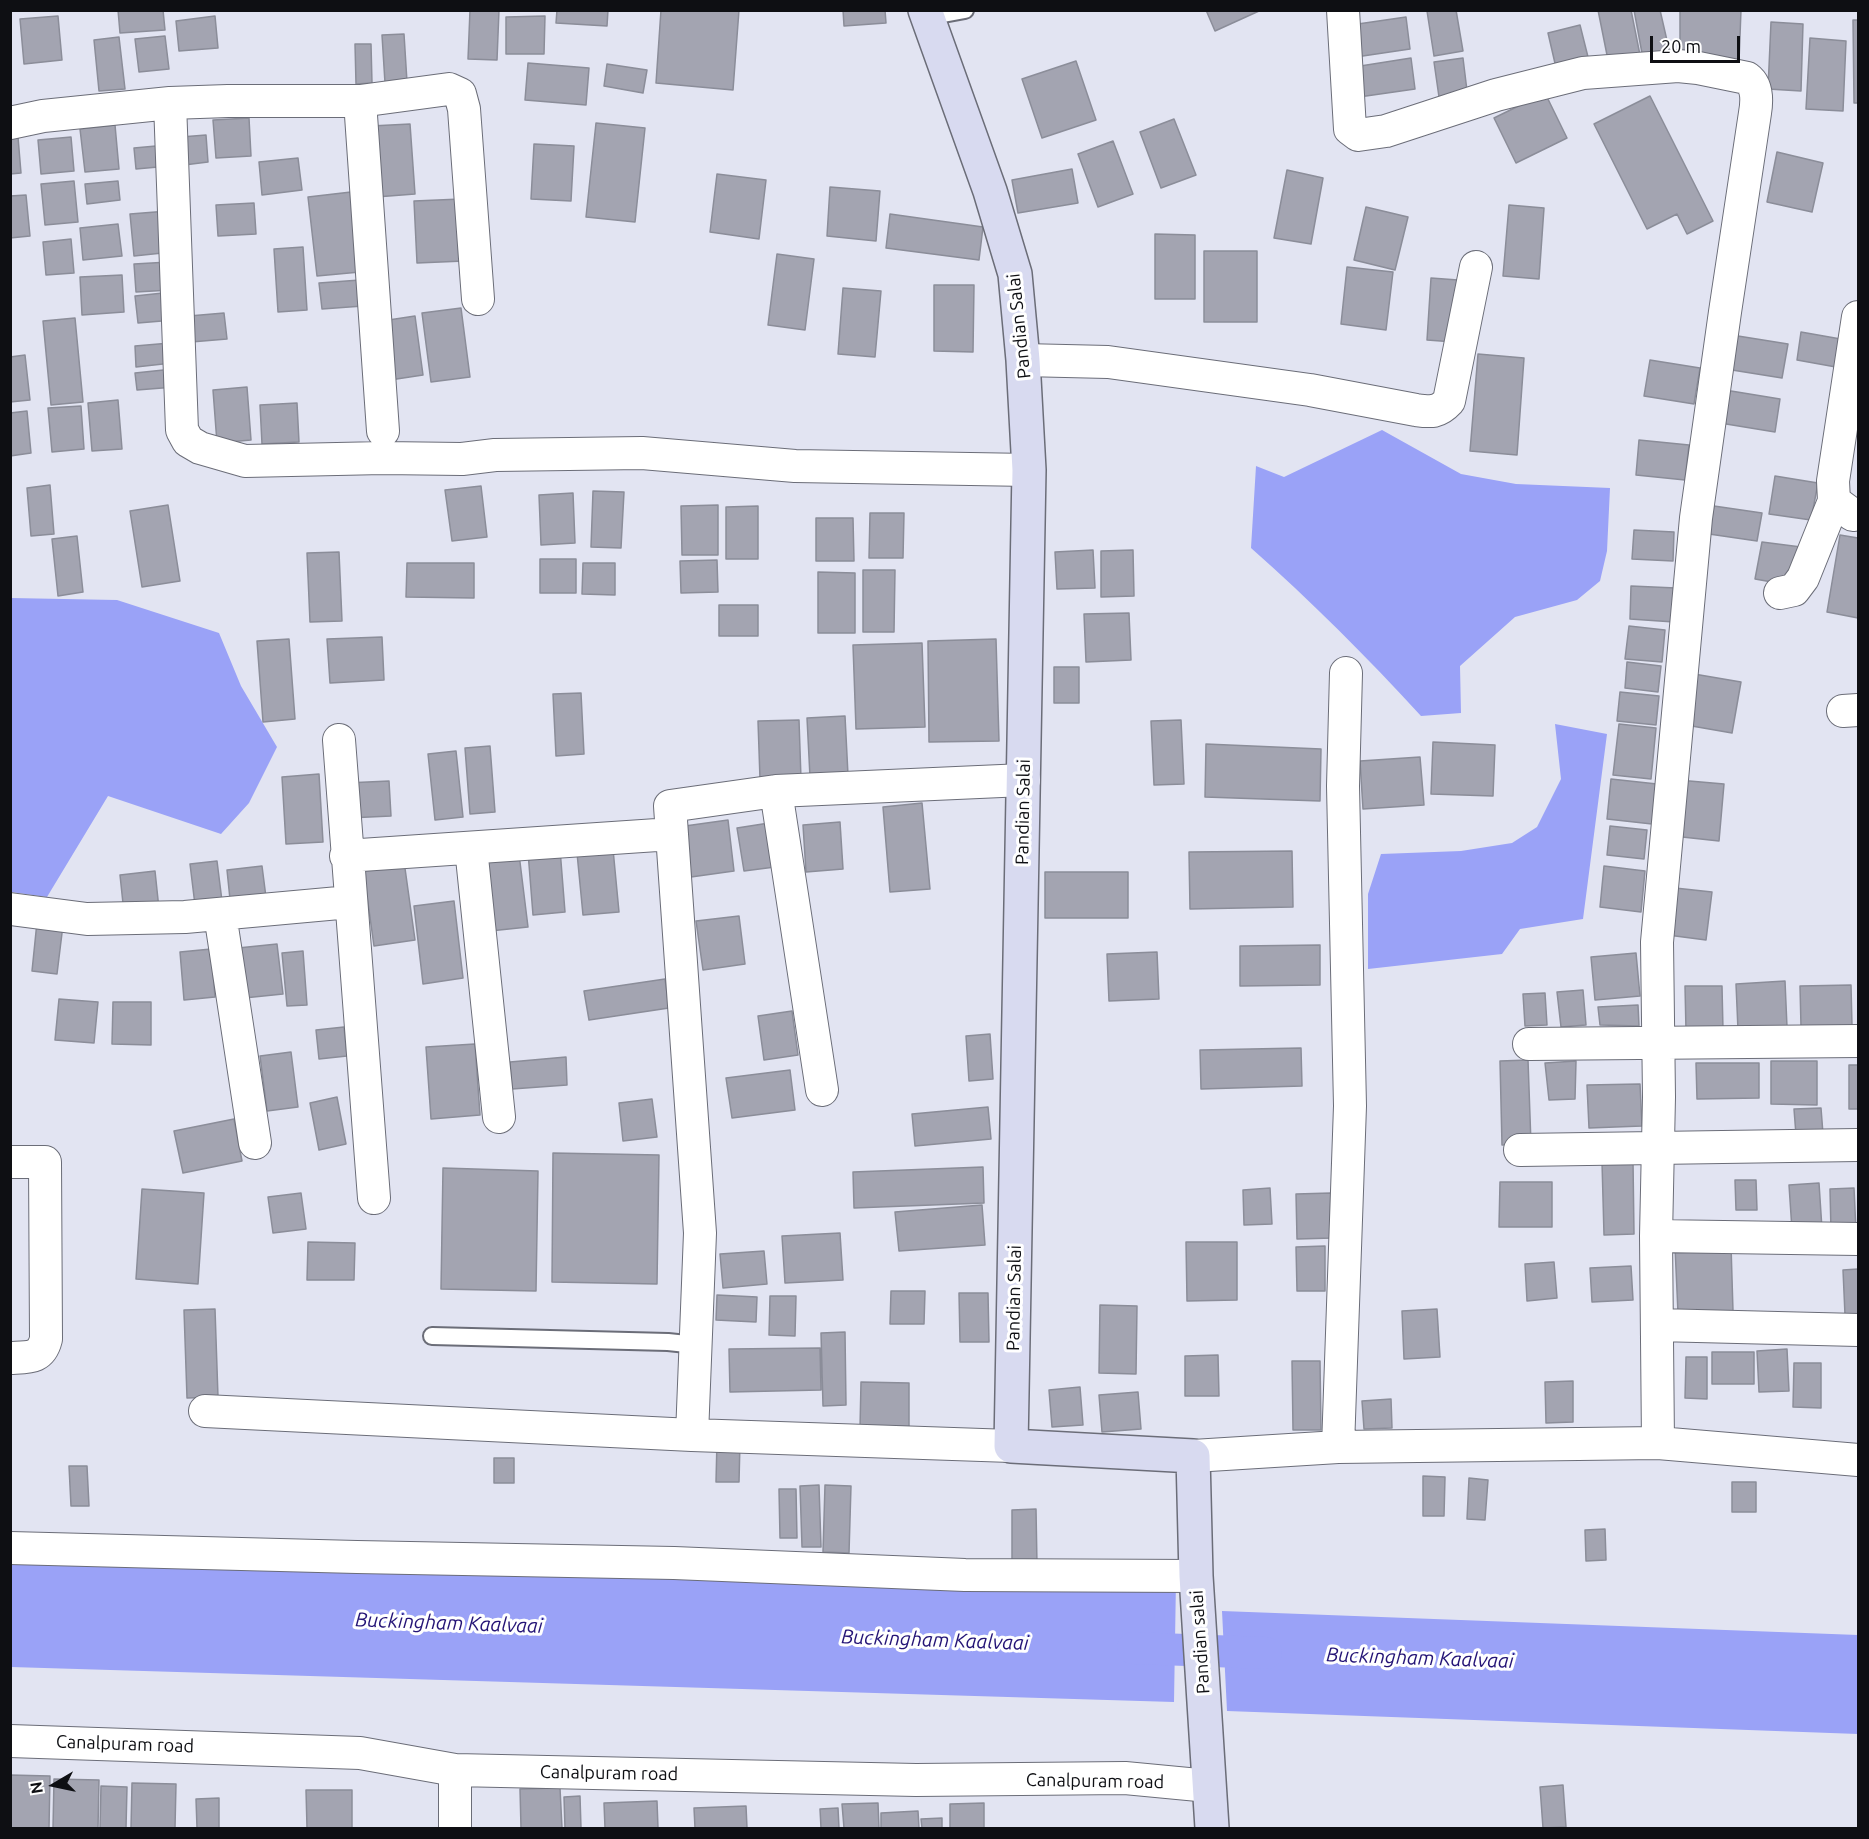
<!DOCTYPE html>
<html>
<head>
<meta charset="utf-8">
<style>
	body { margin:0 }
	#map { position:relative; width:1869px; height:1839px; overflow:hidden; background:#e2e4f2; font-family:Ubuntu,sans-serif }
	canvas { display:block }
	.frame { position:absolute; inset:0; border:12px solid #0e0f13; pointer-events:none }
	.north { position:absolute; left:24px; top:1755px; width:60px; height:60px; -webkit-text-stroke:4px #fff; paint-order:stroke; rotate:261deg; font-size:16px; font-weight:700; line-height:24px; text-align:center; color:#0e0f13 }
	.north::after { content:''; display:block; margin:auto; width:21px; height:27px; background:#0e0f13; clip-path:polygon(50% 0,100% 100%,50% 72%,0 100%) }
	.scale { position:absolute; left:1650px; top:36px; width:90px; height:27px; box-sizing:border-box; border:3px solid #0e0f13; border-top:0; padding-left:8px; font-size:18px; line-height:21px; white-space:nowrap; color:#0e0f13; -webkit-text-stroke:4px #fff; paint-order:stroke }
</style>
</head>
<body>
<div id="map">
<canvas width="1869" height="1839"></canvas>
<div class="frame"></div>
<div class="north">N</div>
<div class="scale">20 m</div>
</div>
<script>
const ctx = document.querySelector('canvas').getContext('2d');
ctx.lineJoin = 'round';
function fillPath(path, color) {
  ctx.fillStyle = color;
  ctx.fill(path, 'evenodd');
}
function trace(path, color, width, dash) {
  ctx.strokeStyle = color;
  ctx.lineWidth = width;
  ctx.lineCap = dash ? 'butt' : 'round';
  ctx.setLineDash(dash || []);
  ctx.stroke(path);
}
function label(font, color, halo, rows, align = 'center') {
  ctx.font = font + ' Ubuntu,sans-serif';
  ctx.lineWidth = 6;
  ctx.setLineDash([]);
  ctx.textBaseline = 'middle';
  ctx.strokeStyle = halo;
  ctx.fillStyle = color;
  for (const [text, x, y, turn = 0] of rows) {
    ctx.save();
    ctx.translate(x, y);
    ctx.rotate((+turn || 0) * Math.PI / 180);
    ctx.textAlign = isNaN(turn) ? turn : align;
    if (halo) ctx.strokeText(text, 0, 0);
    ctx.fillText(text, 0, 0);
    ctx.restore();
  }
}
const water = new Path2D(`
	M1382 430 1461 474 1516 484 1610 488 1607 551 1600 581 1577 600 1515 617 1460 666 1461 713 1421 716C1367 657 1311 601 1251 548L1256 466 1284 477Z
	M11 598 117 600 219 633 241 686 277 747 249 803 221 834 108 796 47 897 11 892Z
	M1555 724 1607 734 1583 919 1520 929 1502 954 1368 969V894L1381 854 1461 851 1512 843 1537 827 1561 779Z
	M11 1550 1176 1580 1174 1702 11 1667Z
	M1222 1611 1858 1635V1734L1227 1711Z`);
const canal = new Path2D(`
	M1133 1648 1266 1653`);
const building = new Path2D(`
	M118 10H163L165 30 120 33Z
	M470 10H499L497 60 468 59Z
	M557 10H608L607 26 556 23Z
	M661 10H739L733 90 656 83Z
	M843 10H885L886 23 844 26Z
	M1206 10H1259V11L1215 31Z
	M1456 10 1463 51 1434 56 1427 11Z
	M1598 10H1631L1640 55 1608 60Z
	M1634 10H1660L1671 58 1644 64Z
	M1680 10H1741L1739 62 1680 59Z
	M58 16 62 60 24 64 20 19Z
	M215 16 218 48 179 51 176 21Z
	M545 16 544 54H506V17Z
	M1406 17 1410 49 1356 57 1351 25Z
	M1853 20H1858V103H1854Z
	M1771 22 1803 24 1801 91 1768 89Z
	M1580 25 1590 65 1557 72 1548 33Z
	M404 34 407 82 385 83 382 35Z
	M165 36 169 69 139 72 135 39Z
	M119 37 125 89 99 91 94 40Z
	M1810 38 1846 41 1843 111 1806 109Z
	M355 44H371L372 83 356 84Z
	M1411 58 1415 89 1359 97 1354 67Z
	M1463 58 1468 99 1440 104 1434 62Z
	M1076 61 1096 120 1042 138 1022 79Z
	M528 63 589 68 586 105 525 100Z
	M607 64 647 70 643 93 604 86Z
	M1545 93 1567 138 1516 163 1494 118Z
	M1650 96 1713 221 1687 234 1677 214 1647 229 1594 124Z
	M249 118 251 156 216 158 213 120Z
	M1174 119 1196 175 1161 188 1140 132Z
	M596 123 645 128 635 222 586 217Z
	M410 124 415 194 376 197 371 126Z
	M115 125 119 169 85 172 80 129Z
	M206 135 208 162 184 165 181 137Z
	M18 137 21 173 10 174V138Z
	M71 137 74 171 41 174 38 140Z
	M1113 141 1133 194 1098 207 1078 154Z
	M534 144 574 146 571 201 531 199Z
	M167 145 169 166 136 169 134 148Z
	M1777 152 1823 163 1812 212 1767 202Z
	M298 158 302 190 262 195 259 162Z
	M1072 169 1078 203 1018 213 1012 180Z
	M1287 170 1323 178 1311 244 1274 238Z
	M717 174 766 180 759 239 710 232Z
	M74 181 78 222 45 225 41 184Z
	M118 181 120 200 87 204 85 184Z
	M830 187 880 191 876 241 827 236Z
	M351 192 360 272 317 276 308 197Z
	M26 195 30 236 10 238V196Z
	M461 199 464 261 417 263 414 201Z
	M254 203 256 234 218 236 216 205Z
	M1509 205 1544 208 1539 279 1503 276Z
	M1366 207 1408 217 1395 270 1354 260Z
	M168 211 172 252 134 256 130 214Z
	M890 214 983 227 979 260 886 248Z
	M118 224 122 256 83 260 80 228Z
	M1155 234 1195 235V299H1155Z
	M71 239 74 273 46 275 43 242Z
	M303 247 307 310 278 312 274 249Z
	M1204 251H1257V322H1204Z
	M777 254 814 259 805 330 768 325Z
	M169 262 171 290 136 292 134 264Z
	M1347 267 1393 272 1386 330 1341 324Z
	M122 275 124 312 82 315 80 277Z
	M1431 278 1458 280 1454 342 1427 340Z
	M360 280 363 306 322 309 319 283Z
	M934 285H974L973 352 934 351Z
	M843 288 881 291 875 357 838 354Z
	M172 292 174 320 138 323 135 296Z
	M461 308 470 377 431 382 422 313Z
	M224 313 227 339 191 342 189 316Z
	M415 316 423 375 390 380 382 321Z
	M75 318 83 402 51 405 43 321Z
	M1801 332 1852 341 1847 369 1797 360Z
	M1738 336 1788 344 1782 378 1732 370Z
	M170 343 172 363 136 367 135 346Z
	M1478 354 1524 358 1517 455 1470 451Z
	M25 355 30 400 10 402V357Z
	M1650 360 1700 368 1694 404 1644 396Z
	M173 369 175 387 137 390 135 373Z
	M247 387 251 440 217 443 213 390Z
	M1725 390 1780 399 1775 432 1720 423Z
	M118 400 122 449 92 451 88 403Z
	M297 403 299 442 262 444 260 405Z
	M81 406 84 449 52 452 48 408Z
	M27 411 31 453 10 456V413Z
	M1639 440 1689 445 1685 480 1636 475Z
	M1775 476 1818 483 1811 520 1769 514Z
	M50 485 54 534 31 536 27 488Z
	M481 486 487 537 452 541 445 490Z
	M593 491 624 492 621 548 591 547Z
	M573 493 575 543 541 545 539 495Z
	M168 505 180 581 142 587 130 511Z
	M718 505V555H682L681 506Z
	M758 506V559H726V507Z
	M1714 506 1762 513 1757 541 1709 534Z
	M870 513H904L903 558H869Z
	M816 518H853L854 561H816Z
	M1634 530 1674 532 1673 561 1632 559Z
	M1840 535 1858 538V618L1827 612Z
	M77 536 83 592 58 596 52 539Z
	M1762 542 1801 547 1789 585 1755 579Z
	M1093 550 1095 588 1057 589 1055 552Z
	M1133 550 1134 596 1101 597V551Z
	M339 552 342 621 310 622 307 553Z
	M540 559H576V593H540Z
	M717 560 718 592 681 593 680 561Z
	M407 563H474V598L406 597Z
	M583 563H615V595L582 594Z
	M863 570H895L894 632H863Z
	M818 572 855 573V633H818Z
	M1631 586 1676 588 1674 622 1630 619Z
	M719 605H758V636H719Z
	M1129 613 1131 660 1086 662 1084 614Z
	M1629 626 1665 630 1662 662 1625 659Z
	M382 637 384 680 330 683 327 639Z
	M289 639 295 719 263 722 257 641Z
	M996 639 999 741 929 742 928 641Z
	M922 643 925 727 856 729 853 645Z
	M1627 662 1661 666 1658 692 1625 688Z
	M1054 667H1079V703H1054Z
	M1694 674 1741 682 1732 733 1686 725Z
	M1620 692 1659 696 1656 725 1617 721Z
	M581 693 584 754 556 756 553 694Z
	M845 716 848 775 810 777 807 718Z
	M799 720 801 779H760L758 721Z
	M1181 720 1184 784 1154 785 1151 721Z
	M1619 724 1656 728 1651 779 1613 775Z
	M1433 742 1495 745 1493 796 1431 794Z
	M1206 744 1321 749 1320 801 1205 797Z
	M490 746 495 812 470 814 465 748Z
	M456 751 463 817 435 820 428 754Z
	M1420 757 1424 805 1363 809 1360 761Z
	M319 774 323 842 286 844 282 777Z
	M1611 779 1657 784 1652 824 1607 819Z
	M1678 780 1724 784 1719 841 1673 836Z
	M389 781 391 816 348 818 346 783Z
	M922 803 930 889 890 892 883 807Z
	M728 820 734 871 691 877 685 826Z
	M840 822 843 869 806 872 803 825Z
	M769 823 775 867 744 871 737 828Z
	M1610 826 1647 830 1644 859 1607 855Z
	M560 849 565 912 533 915 528 852Z
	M613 849 619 912 583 915 577 853Z
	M1292 851 1293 907 1190 909 1189 852Z
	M403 854 415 940 374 946 362 860Z
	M519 854 528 927 490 931 481 858Z
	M217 861 222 901 195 905 190 864Z
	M262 866 267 905 231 909 227 870Z
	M1604 866 1645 871 1641 912 1600 907Z
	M155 871 159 909 124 913 120 875Z
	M1045 872H1128V918H1045Z
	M1666 887 1712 892 1706 940 1660 934Z
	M454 901 463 978 423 984 414 906Z
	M739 916 745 964 703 970 696 921Z
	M37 922 63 925 57 974 32 971Z
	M277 944 283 994 244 998 238 948Z
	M1320 945V985L1240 986V946Z
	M211 949 215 997 184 1000 180 952Z
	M303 951 307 1005 287 1006 282 953Z
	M1157 952 1159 999 1109 1001 1107 954Z
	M1636 953 1640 996 1595 1000 1591 957Z
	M665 979 669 1008 589 1020 584 991Z
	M1785 981 1787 1027 1738 1030 1736 984Z
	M1851 985 1852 1026 1801 1027 1800 986Z
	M1685 986H1722L1723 1030 1686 1031Z
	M1583 990 1586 1025 1561 1027 1557 992Z
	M1545 993 1547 1025 1525 1026 1523 994Z
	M59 999 98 1002 94 1043 55 1040Z
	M113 1002H151V1045L112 1044Z
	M1638 1005 1639 1026 1600 1025 1598 1007Z
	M792 1011 798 1055 764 1060 758 1016Z
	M344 1027 347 1056 319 1059 316 1030Z
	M990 1034 993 1079 969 1081 966 1036Z
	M475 1044 480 1115 431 1119 426 1047Z
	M1301 1048 1302 1086 1201 1089 1200 1050Z
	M291 1052 298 1107 267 1111 260 1056Z
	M566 1057 567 1085 512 1089 510 1062Z
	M1528 1060 1531 1144 1502 1145 1500 1061Z
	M1576 1061 1575 1099 1549 1100 1545 1063Z
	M1771 1061H1817V1105L1771 1104Z
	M1696 1063H1759V1098L1697 1099Z
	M1849 1065H1858V1109H1849Z
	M790 1070 795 1110 732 1118 726 1078Z
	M1640 1084 1642 1126 1589 1128 1587 1085Z
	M337 1097 346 1144 319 1150 310 1103Z
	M652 1099 657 1137 623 1141 619 1103Z
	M988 1107 991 1139 915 1146 912 1114Z
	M1821 1108 1823 1134 1796 1135 1794 1109Z
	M234 1119 242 1161 183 1173 174 1131Z
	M553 1153 659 1155 657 1284 552 1282Z
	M1633 1161 1634 1234 1604 1235 1602 1162Z
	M983 1167 984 1203 854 1208 853 1172Z
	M443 1168 538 1171 536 1291 441 1289Z
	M1735 1180H1756L1757 1210H1736Z
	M1500 1182H1552V1227H1499Z
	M1819 1183 1822 1229 1792 1230 1789 1185Z
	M1270 1188 1272 1224 1244 1225 1243 1190Z
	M1854 1188 1856 1231 1831 1232 1830 1189Z
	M142 1189 204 1193 198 1284 136 1279Z
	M301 1193 306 1229 273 1233 268 1197Z
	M1331 1193 1333 1238 1297 1239 1296 1194Z
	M982 1205 985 1245 899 1251 895 1212Z
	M840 1233 843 1280 785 1283 782 1236Z
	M308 1242 355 1243 354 1280H307Z
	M1186 1242H1237V1300L1187 1301Z
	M1731 1245 1733 1311 1678 1313 1675 1247Z
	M1325 1246V1291H1297L1296 1247Z
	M764 1251 767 1284 723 1288 720 1254Z
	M1554 1262 1557 1298 1527 1301 1525 1264Z
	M1631 1266 1633 1300 1592 1302 1590 1268Z
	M1858 1269V1314L1845 1315 1843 1270Z
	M891 1291H925L924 1324H890Z
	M959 1293H988L989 1342H960Z
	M717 1295 757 1297 756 1322 716 1320Z
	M770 1296H796L795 1336 769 1335Z
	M1100 1305 1137 1306 1136 1374 1099 1373Z
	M215 1309 218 1397 187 1398 184 1310Z
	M1437 1309 1440 1357 1404 1359 1402 1311Z
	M845 1332 846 1405 823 1406 821 1333Z
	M820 1348 821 1390 730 1392 729 1349Z
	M1787 1349 1789 1391 1759 1392 1757 1351Z
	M1712 1352H1754V1384H1712Z
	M1218 1355 1219 1396H1185V1356Z
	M1686 1357H1707V1399L1685 1398Z
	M1292 1361H1320L1321 1430H1293Z
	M1794 1363H1821V1408L1793 1407Z
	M1573 1381V1422L1546 1423 1545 1382Z
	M861 1382 909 1383V1429L860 1428Z
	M1080 1387 1083 1425 1052 1427 1049 1390Z
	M1138 1392 1141 1429 1102 1432 1099 1395Z
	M1391 1399 1392 1428 1364 1429 1362 1401Z
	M717 1441 740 1442 739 1482H716Z
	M494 1458H514V1483H494Z
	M69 1466H87L89 1506H71Z
	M1423 1476 1445 1477 1444 1516H1423Z
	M1469 1478 1488 1480 1485 1520 1467 1519Z
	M1732 1482H1756V1512H1732Z
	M819 1485 821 1547H802L800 1486Z
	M825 1485 851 1486 849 1553 823 1552Z
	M779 1489H796L797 1538H780Z
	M1036 1509 1037 1565H1012V1510Z
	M1605 1529 1606 1560 1586 1561 1585 1530Z
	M10 1775 50 1776 49 1828H10Z
	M54 1779 99 1780 98 1828H53Z
	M132 1783 176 1784 175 1828H131Z
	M1563 1785 1566 1827 1543 1828 1540 1787Z
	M101 1786 127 1787 126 1828H100Z
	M560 1788 562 1828H521L520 1789Z
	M306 1790H352V1828H307Z
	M580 1796 581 1828H565L564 1797Z
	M219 1798V1828H197L196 1799Z
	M657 1801 658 1828H605L604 1803Z
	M878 1803 879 1828H844L842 1804Z
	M984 1803V1828H950V1804Z
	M746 1806 747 1828H695L694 1808Z
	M838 1808 839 1828H821L820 1809Z
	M918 1811 919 1828H881V1813Z
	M942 1818V1828H922L921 1819Z`);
const lane = new Path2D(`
	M927 17 965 10
	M432 1336 668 1342 696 1345`);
const street = new Path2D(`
	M1343 10 1350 129 1358 135 1386 131 1496 95 1583 73 1678 66 1698 68 1747 78C1758 86 1757 101 1755 113L1725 312 1696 518 1657 942 1659 1097 1656 1236 1658 1443
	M360 101 383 431
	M170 103 182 430 188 441 200 448 245 461 383 458 462 459 495 455 642 453 795 466 1029 470
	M10 123 43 116 170 103 228 101H360L449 89 460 94 464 109 478 299
	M1858 317 1833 481 1834 501 1853 515 1858 514
	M1023 360 1108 362 1310 390 1416 410C1431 412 1438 413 1449 401L1476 267
	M1780 593 1794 590 1803 578 1834 501
	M1843 711 1858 710
	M339 740 374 1198
	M776 791 822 1090
	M471 848 499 1117
	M346 856 672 834
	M10 909 87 919 185 917 350 902
	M220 914 255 1143
	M1529 1044 1858 1041
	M1520 1150 1858 1145
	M10 1162H45L46 1339C41 1359 29 1357 10 1358
	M1656 1236 1858 1239
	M1657 1325 1858 1330
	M205 1411 692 1435 1011 1446
	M692 1435 700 1233 670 806 776 791 1024 780
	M1338 1447 1350 1106 1343 786 1346 673
	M1193 1456 1338 1447 1658 1443 1858 1460
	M10 1548 357 1557 674 1563 965 1575 1196 1576
	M10 1741 360 1753 455 1770 916 1780 1125 1778 1209 1786
	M455 1828V1770`);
const secondary = new Path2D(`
	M925 10 990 191 1015 274 1023 360 1029 470 1011 1446 1193 1456 1196 1576 1212 1828`);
const streetNames = [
	["Pandian Salai",1019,326,-96],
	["Pandian Salai",1023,812,-89],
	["Pandian Salai",1014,1298,-89],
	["Pandian salai",1200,1642,-94],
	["Canalpuram road",125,1744,2],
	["Canalpuram road",609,1773,1],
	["Canalpuram road",1095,1781,1]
];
const waterNames = [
	["Buckingham Kaalvaai",449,1623,2],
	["Buckingham Kaalvaai",935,1640,2],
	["Buckingham Kaalvaai",1420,1658,2]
];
fillPath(water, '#9aa2f7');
trace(canal, '#9aa2f7', 32);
fillPath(building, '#a3a4b1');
trace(building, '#8b8d99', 1.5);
trace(lane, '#6b6d78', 20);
trace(street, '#6b6d78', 34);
trace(secondary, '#6b6d78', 36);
trace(lane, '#fff', 16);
trace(street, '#fff', 32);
trace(secondary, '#d8daf0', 33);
label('18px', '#0e0f13', '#fff', streetNames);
label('italic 20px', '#241476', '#fff', waterNames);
</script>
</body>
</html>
